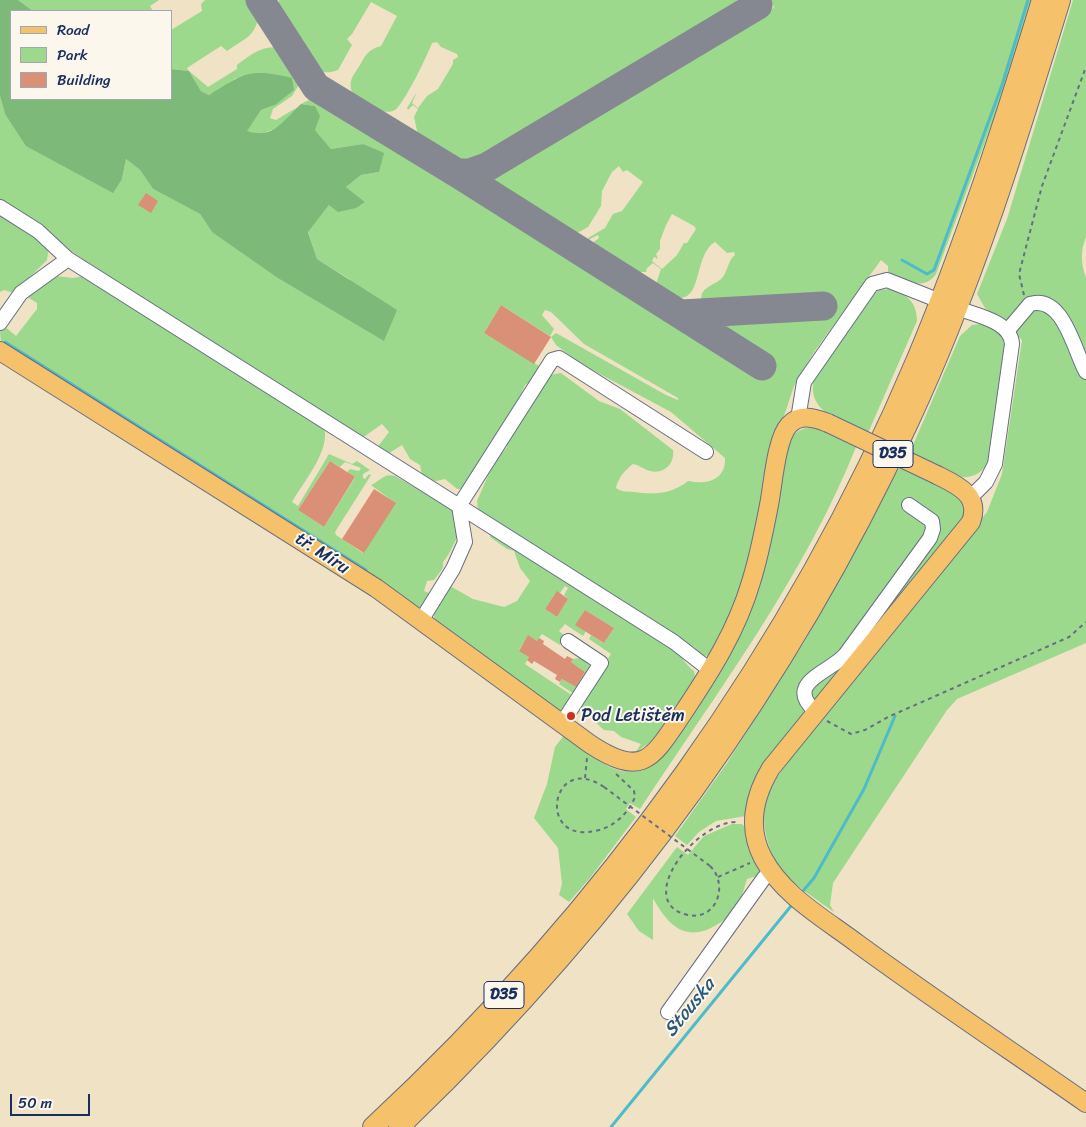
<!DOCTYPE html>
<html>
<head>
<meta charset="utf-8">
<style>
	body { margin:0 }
	#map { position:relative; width:1086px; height:1127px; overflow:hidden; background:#f0e2c4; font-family:Sriracha,sans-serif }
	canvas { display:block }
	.legend { position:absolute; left:10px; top:10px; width:162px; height:90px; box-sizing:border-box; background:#fbf7ec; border:1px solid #a1a7b3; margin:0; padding:6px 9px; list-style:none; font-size:15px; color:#1b2f5e }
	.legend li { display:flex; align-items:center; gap:10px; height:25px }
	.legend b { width:25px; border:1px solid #a1a7b3 }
	.scale { position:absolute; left:10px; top:1094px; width:80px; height:22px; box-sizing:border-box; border:2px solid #1b2f5e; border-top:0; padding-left:6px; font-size:15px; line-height:18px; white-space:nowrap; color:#1b2f5e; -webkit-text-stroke:4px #fbf7ec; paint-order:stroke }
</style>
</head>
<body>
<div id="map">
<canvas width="1086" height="1127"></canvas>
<ul class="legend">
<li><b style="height:6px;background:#f5c16b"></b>Road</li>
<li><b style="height:14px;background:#9cd98d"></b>Park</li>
<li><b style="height:14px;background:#d99077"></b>Building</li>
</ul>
<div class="scale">50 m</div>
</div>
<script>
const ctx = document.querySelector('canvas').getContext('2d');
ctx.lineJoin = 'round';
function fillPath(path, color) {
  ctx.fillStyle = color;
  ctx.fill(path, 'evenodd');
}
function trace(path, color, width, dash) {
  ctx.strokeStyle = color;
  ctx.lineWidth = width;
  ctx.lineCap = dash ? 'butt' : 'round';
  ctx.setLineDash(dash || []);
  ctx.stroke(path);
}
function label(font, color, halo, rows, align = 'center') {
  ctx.font = font + ' Sriracha,sans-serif';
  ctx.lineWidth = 4;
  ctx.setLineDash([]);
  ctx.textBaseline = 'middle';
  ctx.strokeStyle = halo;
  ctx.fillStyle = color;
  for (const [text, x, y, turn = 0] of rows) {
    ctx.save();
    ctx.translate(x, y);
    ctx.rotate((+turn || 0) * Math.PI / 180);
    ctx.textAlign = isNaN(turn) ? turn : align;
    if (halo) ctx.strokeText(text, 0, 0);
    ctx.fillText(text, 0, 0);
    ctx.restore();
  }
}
const green = new Path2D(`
	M18 0H159L150 6 153 11H33Z
	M205 0H250L259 16C254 38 245 38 227 51L221 46 187 68 189 71 208 87 237 69V65C250 55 263 44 281 48L298 76 300 83 292 96 273 109 270 118 276 120 296 108 281 126 259 135 246 131 261 110 275 105 236 78 209 95 201 91 189 71 171 69V30L202 11 201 4Z
	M279 0H737C735 4 734 11 731 14 726 20 717 21 711 25 686 42 659 57 633 71L496 151C463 178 450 153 419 140L414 117 418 109 413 105 408 110 407 108 417 92 412 103 418 108 427 96 438 89 453 64V60L458 57 457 54 441 47 437 42 432 43C428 54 404 104 395 110 383 117 354 103 351 89 349 79 355 73 360 65 366 54 369 49 381 46L397 16 371 2 352 34 347 39 352 45 338 70C319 77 314 67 303 52H300C298 32 274 20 279 0Z
	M770 0H1032L1001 99 936 274C924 292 905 280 888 274V266L881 260 814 352 794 386 777 437 740 599 711 654 702 657 695 651 694 646 692 649 675 651C683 658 686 665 694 671L696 681 656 738 635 753 641 744 621 737 614 731 604 730 591 718 580 713 578 706 611 654 589 639 591 635 604 643 614 628 585 610 576 625 586 631 583 636 565 624 559 631 565 636 560 645 542 634 537 641 528 636 519 650 529 657 525 664 576 698 560 713 435 621 433 612 450 586 473 599 504 607 517 601 530 581 520 568 514 551 507 549 490 537 491 532 478 510 477 501 494 462 507 447V442L550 375 561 373 599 401 620 409 673 450C675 465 662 476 647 470 642 468 639 465 633 464 625 470 618 478 616 488 623 493 627 491 634 492 654 495 672 494 688 481 707 485 726 480 725 458L671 412 581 364 556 345 551 337 556 333 666 395 678 400V398L584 344 551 312 545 310 542 315 554 329 550 336 501 305 484 333 541 367 531 381 525 385 513 412 505 420 492 444 463 489H457L445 479 436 481 423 479 420 465 410 459 402 445 386 455 373 453 389 432 382 424 365 436 359 437 87 262 0 202V96L5 114 122 179 126 159 140 170 153 189 200 214 212 232 351 280 317 259 308 231 329 205 365 202 346 187 361 175 379 172 363 144 331 149 315 130V106L301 104 317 96 353 115 522 224 564 249 579 254 584 261 599 265 648 295 687 336H694L754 370 765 365 763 359 738 346 704 320 803 316 820 308V298L784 299 785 304 779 305V300H774L702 302C698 288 713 286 721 279 728 273 727 261 735 255L734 252 727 253 715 242C696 253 701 291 685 297 682 298 677 297 673 298L672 301 666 295 664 296 660 286 651 287C637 272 619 267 602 253L596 255 599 251 598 246 587 250 593 246H588L599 238 598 235 590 239 589 243 588 238 605 228 613 214 622 211 643 182 627 170 623 172 619 166 612 172 602 191 601 206 588 227 572 236 550 221 547 223 546 220 530 210 526 212C520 204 513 194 501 196L503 193 493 179 495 173 500 168 630 92 643 81V83L728 35 752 18 756 20 770 12 774 7ZM672 214 694 226 696 229 687 243H684L677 255 662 269 652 261 654 257 658 259 656 254 660 249V241L666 225ZM653 263 661 269 656 284H649L640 277 641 272H646L647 268ZM565 586 568 588 564 595 568 599 557 617 545 609 557 592 560 593Z
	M1073 0H1086V237C1080 252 1081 264 1086 278V643L957 699 947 710 833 883 830 905 834 912C801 888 772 874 765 830 763 818 764 801 770 789 776 778 784 768 790 757L987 512 1002 474 1022 340 985 308 977 294 1007 219Z
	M0 210 49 247 47 260 14 293 4 290 0 292Z
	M89 275 324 428C331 450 302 484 292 502L298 506 329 454 352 464 357 461 370 470 363 474V478L365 479 369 474 371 475 335 532 336 535 363 553 395 503 371 485C381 481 383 473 395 476L451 508 461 532C453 542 452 552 443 562V568L434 580 427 581 424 591 429 593 435 588 424 606 416 608 1 343 0 330 3 325 16 336 37 309V303L29 298 30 293 56 276 73 278ZM330 461 340 467 345 462 361 468 359 471 350 469 347 472 355 478 324 527 298 510Z
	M890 289C907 294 917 302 917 321L868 433C843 422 806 413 814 379L872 295 879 290Z
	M980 324 998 331 1006 342 992 457C971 496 940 469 911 454L910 452 960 336 972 325Z
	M813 427 856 447C804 577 717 692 640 809L630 803 626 809 636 817 590 878 569 902 559 895 562 884 558 848 534 818 547 784 555 747 565 734C596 757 621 790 660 759L725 663 743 628 784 453C790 438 795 428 813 427Z
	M900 466C918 475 946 483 960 498 965 503 965 511 965 517L746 816 716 821 699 832 687 845 675 836 727 763 805 641Z
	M580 658 591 667 577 696 559 684 562 679 576 687 585 672 571 662 573 659Z
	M732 824H742L746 828 762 872 760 875 747 879C744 887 743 895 739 902 735 912 727 919 718 924 687 944 668 926 653 898V940L639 931 627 914 677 847 688 855 704 836Z`);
const forest = new Path2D(`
	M0 0H18L33 11H11V99H171V69L189 71 201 91 209 95C244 73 250 68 292 78L294 90 275 105 261 110 247 131C274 140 283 120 301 104L315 106 320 116 315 130 331 149 363 144 384 153 379 172 361 175 346 187 365 202 356 208 338 212 329 205 308 232 317 259 397 310 384 341 278 278 212 232 200 214 153 189 140 170 126 159 122 179 113 193 26 146 5 114 0 96Z`);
const stream = new Path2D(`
	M902 260 927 274 934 270 1002 85 1028 0
	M5 342 366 570
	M803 891 814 878 864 789 895 716
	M611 1127 791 906`);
const taxiway = new Path2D(`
	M260 0 316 87 457 173H470L487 167 758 5 755 0
	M457 173 762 366
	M682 314 823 306`);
const building = new Path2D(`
	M146 193 158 201 151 213 138 205Z
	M501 305 551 337 534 364 484 333Z
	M330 461 355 477 324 527 298 510Z
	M374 489 396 503 364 553 342 539Z
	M557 591 568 599 557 617 545 609Z
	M585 610 614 628 604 643 575 625Z
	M528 635 537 641 539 638 544 641 543 644 565 659 567 656 573 659 571 662 585 672 576 687 562 679 560 682 555 679 557 675 534 661 532 664 527 660 529 657 519 651Z`);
const path = new Path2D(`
	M1024 295 1019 274 1042 186 1086 67
	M827 721 851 734 865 730 888 717 1069 637 1086 622
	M585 778 587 758
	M604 787C550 750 535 848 599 830 615 826 629 812 635 797L634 791 615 773
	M710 866C729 884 717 921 688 915 632 903 696 819 739 822
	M718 877 750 863`);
const minor = new Path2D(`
	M0 207 38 231 68 259 459 506 552 360 559 358 706 452
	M957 308C975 315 1011 321 1012 344L995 464 986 482 971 497
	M0 323 21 293 68 259
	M1008 330 1030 304C1063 294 1074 350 1086 372
	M798 419 804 382 872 284 887 280 940 301
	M422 619 453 569 465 542 459 506 674 642 710 670
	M816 712C783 683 829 673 845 655L930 538 933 529 932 521 909 505
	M562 723 601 663 568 641
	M668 1012 764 878 771 871`);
const major = new Path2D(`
	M0 351 376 588 590 744C643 779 652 759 683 713 711 671 737 630 751 582 759 557 764 531 769 505 773 485 776 439 789 425 800 413 815 418 828 423
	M937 475C957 485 981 495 971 522L771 768C754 796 747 828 763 858 783 896 825 919 858 944 933 999 1010 1050 1086 1103`);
const highway = new Path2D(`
	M373 1127C604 913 794 651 917 359 966 242 1005 121 1042 0
	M399 1127C610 925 784 690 907 425 971 289 1016 144 1060 0`);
const pathBridge = new Path2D(`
	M604 787 710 866`);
const majorBridge = new Path2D(`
	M828 423 937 475`);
const markers = [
	[571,716,5,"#c8321e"]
];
const shields = [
	[893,454,40],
	[504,995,40]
];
const shieldNames = [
	["D35",893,454],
	["D35",504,995]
];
const streetNames = [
	["tř. Míru",322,554,33]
];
const poiNames = [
	["Pod Letištěm",581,716]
];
const waterNames = [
	["Stouska",690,1008,-51]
];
fillPath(green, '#9cd98d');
fillPath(forest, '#7db978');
trace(stream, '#4ebbc9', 3);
trace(taxiway, '#868891', 29);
fillPath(building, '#d99077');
trace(minor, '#666e82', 16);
trace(major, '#666e82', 20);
trace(highway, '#666e82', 22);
trace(path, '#666e82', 2, [4, 4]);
trace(minor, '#fff', 14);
trace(major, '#f5c16b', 18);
trace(highway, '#f5c16b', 20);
trace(majorBridge, '#666e82', 20, []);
trace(pathBridge, '#666e82', 2, [4, 4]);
trace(majorBridge, '#f5c16b', 18);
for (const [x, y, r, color] of markers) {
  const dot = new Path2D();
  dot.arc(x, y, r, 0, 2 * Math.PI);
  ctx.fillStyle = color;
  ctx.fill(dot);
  trace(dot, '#fbf7ec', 2);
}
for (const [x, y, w] of shields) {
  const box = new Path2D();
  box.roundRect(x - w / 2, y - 13.5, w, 27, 4);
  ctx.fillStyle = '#fbf7ec';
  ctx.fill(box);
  trace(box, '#1b2f5e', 1);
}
label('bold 16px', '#1b2f5e', null, shieldNames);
label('18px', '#1b2f5e', '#fbf7ec', streetNames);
label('18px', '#1b2f5e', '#fbf7ec', poiNames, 'left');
label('italic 19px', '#2a597e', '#fbf7ec', waterNames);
</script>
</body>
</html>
